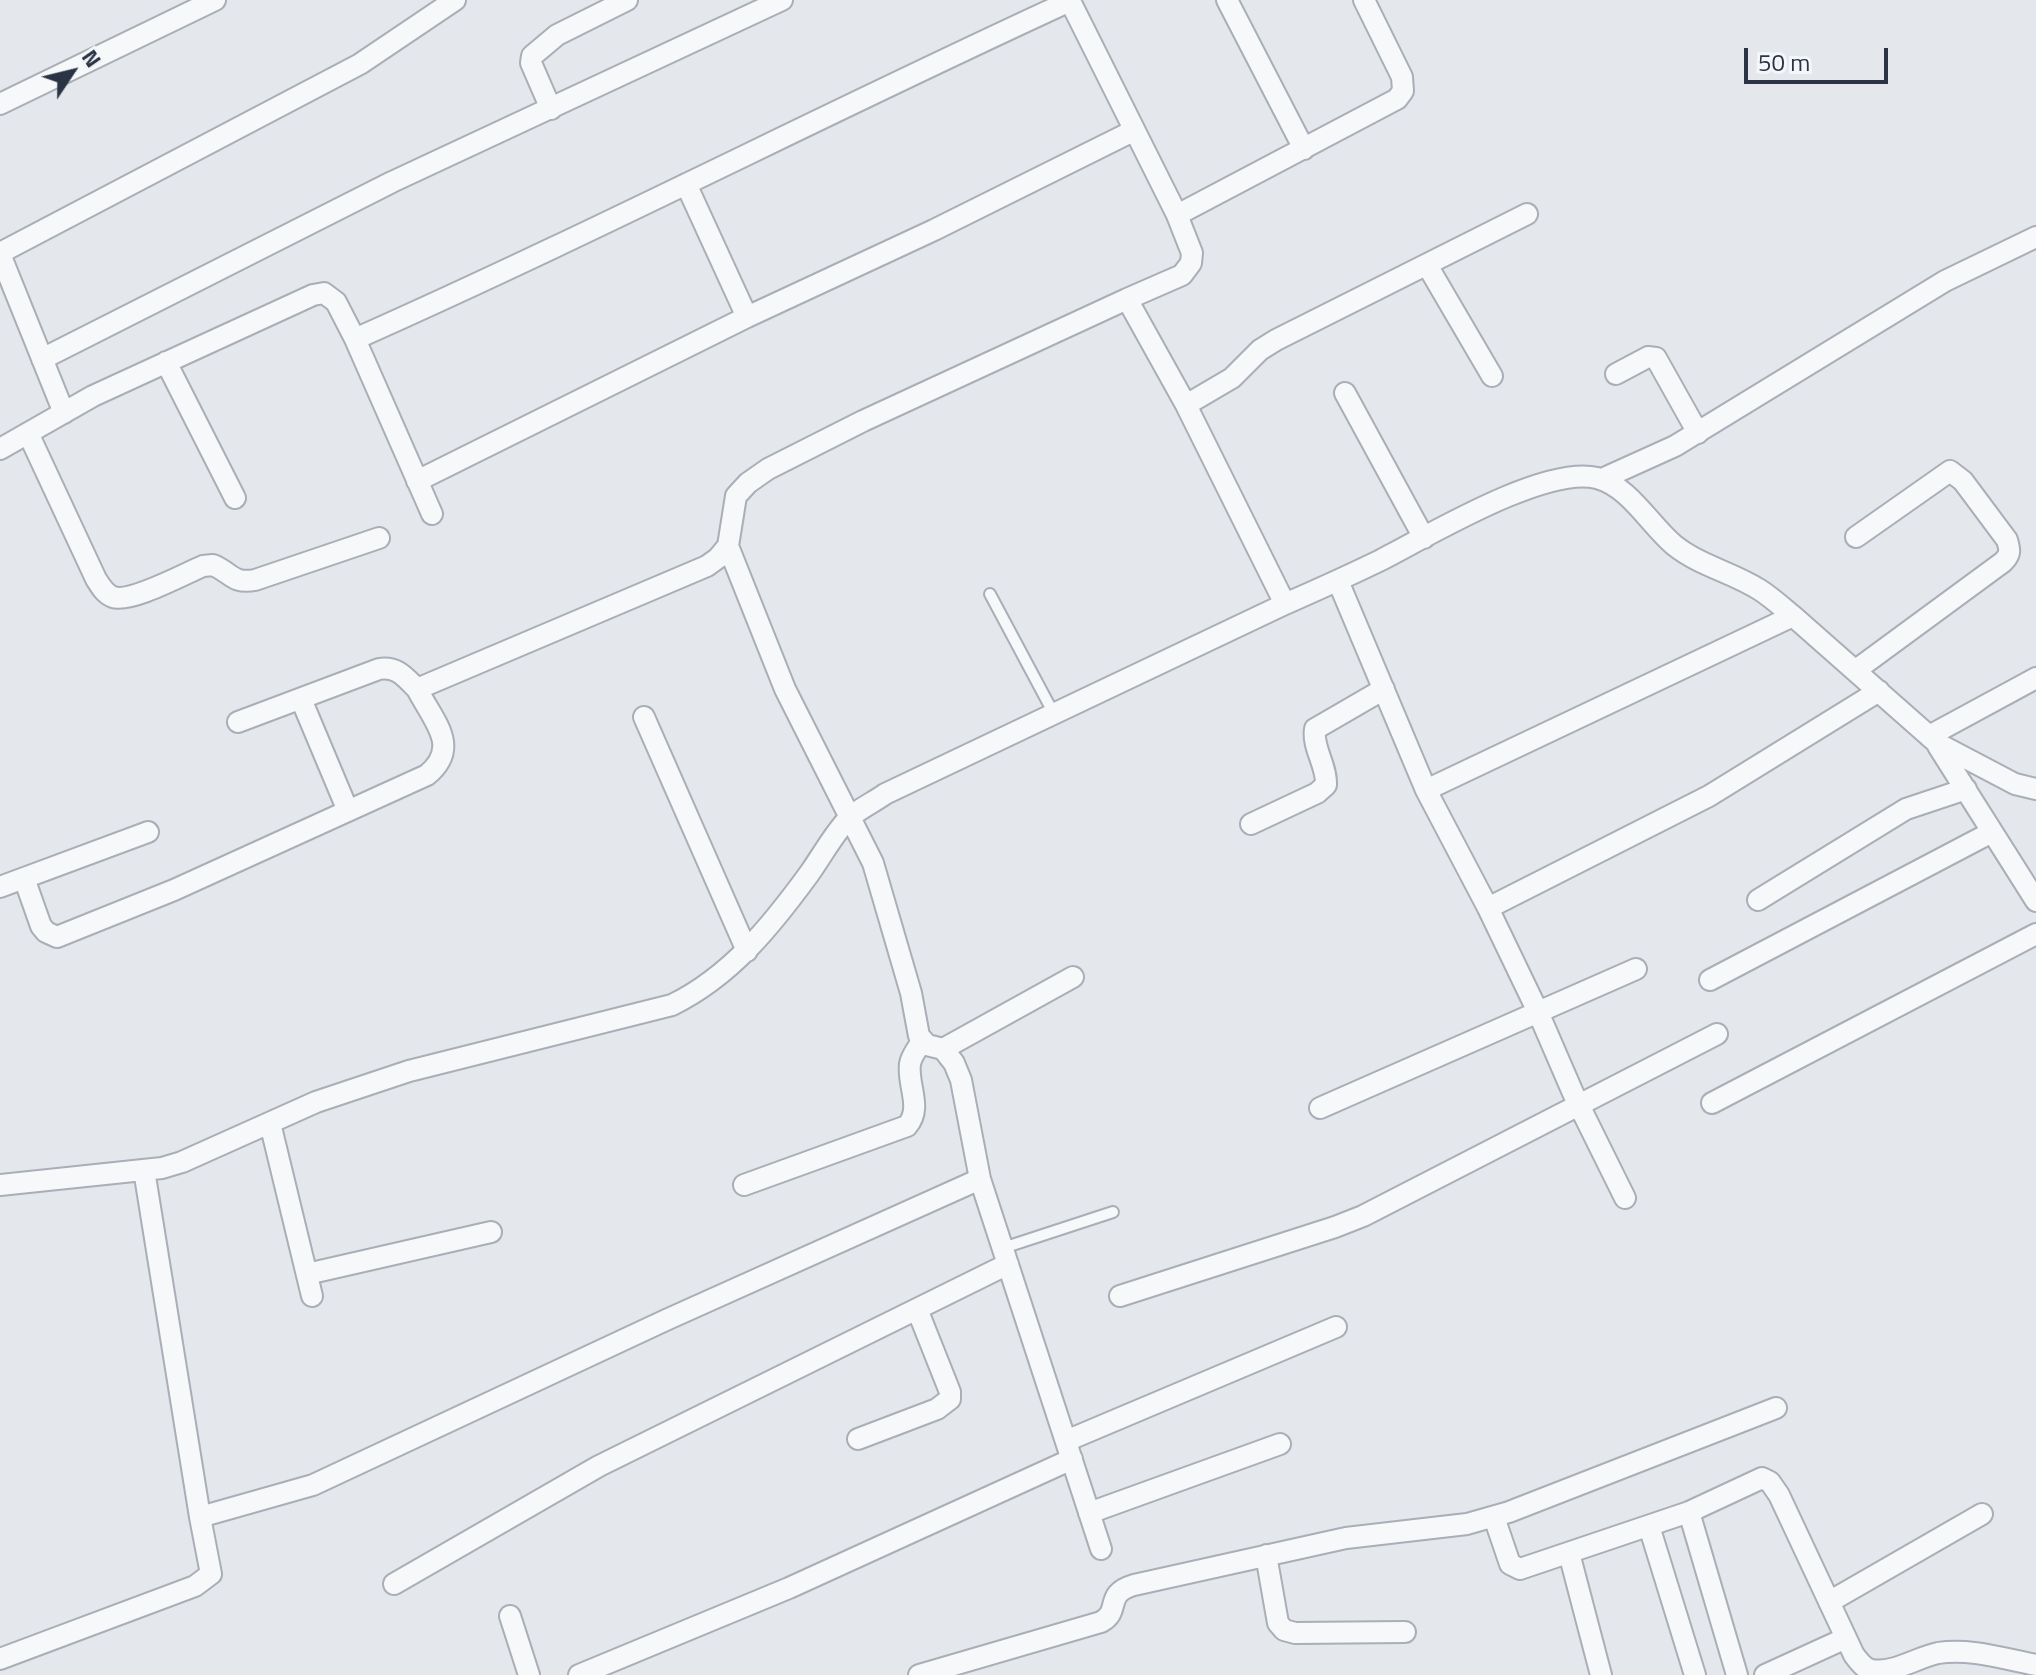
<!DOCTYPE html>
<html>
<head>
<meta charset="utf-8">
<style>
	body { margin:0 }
	#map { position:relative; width:2036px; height:1675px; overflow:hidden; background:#e4e7ec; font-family:"Titillium Web",sans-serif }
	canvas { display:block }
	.north { position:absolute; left:32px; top:32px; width:80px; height:80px; -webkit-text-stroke:6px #f4f6f9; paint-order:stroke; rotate:55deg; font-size:22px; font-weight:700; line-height:32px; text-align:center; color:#2b3445 }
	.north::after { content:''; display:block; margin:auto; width:28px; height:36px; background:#2b3445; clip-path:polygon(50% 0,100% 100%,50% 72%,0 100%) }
	.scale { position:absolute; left:1744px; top:48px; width:144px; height:36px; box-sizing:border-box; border:4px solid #2b3445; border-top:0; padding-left:10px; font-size:24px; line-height:28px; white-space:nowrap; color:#2b3445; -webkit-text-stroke:6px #f4f6f9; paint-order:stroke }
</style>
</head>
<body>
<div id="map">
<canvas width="2036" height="1675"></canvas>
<div class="north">N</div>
<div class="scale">50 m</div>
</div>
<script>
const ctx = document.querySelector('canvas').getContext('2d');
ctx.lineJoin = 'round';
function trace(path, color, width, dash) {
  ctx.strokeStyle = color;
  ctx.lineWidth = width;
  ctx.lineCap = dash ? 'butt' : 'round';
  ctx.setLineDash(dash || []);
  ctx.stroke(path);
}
const service = new Path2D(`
	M990 594 1054 714
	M1003 1248 1113 1212`);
const minor = new Path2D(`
	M1227 0 1304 149
	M0 104 215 0
	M551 109 531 63 532 56 557 35 627 0
	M686 184 747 317
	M1177 215 1397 99 1403 91 1402 77 1364 0
	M0 253 360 64 455 0
	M0 254 64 413
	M1427 265 1492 376
	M355 339C596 232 830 111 1070 1L1177 215 1192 253 1191 263 1182 275 1127 299
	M42 359 392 182 782 0
	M166 362 235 498
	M1616 374 1648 357 1656 358 1698 433
	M1345 393 1424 538
	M1186 405 1232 378 1260 350 1276 340 1527 214
	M28 433 96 579C101 587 105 594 113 597 131 603 184 574 203 566L213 565C232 573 232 584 255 580L379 538
	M0 449 93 396 313 295 324 293 336 302 355 339 432 514
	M1602 479 1675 446 1945 281 2036 237
	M417 481 747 317 934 230 1133 131
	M728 546 785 689 873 863 911 993 919 1036 927 1045 943 1049 954 1063 961 1080 980 1179 1101 1549
	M1793 616 1937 743 2015 784 2036 789
	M1856 670 2003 562C2011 554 2010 550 2007 540L1963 481 1950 471 1856 537
	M301 699 348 811
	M644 717 747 951
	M238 722 379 669C397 666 405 677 417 689
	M1929 736 2036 678
	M1938 746 2036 901
	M1426 790 1488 908 1538 1012 1573 1093 1625 1198
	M1251 824 1317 793 1326 785C1327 765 1312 748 1315 729L1384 689
	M24 878 41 926 46 932 57 937 174 890 427 775C461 747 434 722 417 689L707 566 718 558 728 546 736 496 748 483 768 469 863 421 1127 299 1186 405 1285 604
	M0 887 148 832
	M1758 900 1906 809 1966 789
	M1488 908 1709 796 1879 691
	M1710 980 1992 832
	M943 1049 1073 977
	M1712 1103 2036 934
	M1320 1108 1636 969
	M270 1123 312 1296
	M144 1170 200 1517 313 1485 666 1320 980 1179
	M0 1185 162 1168 182 1162 316 1102 409 1071 672 1005C731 976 771 926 809 874 822 856 834 833 849 818 859 809 874 802 885 794L1285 604C1317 590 1348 576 1379 561 1428 536 1545 465 1597 478 1630 487 1649 524 1674 545 1700 566 1732 572 1760 590 1771 597 1782 607 1793 616L1426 790 1338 581
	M744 1185 907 1126C923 1108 907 1085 910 1064 911 1056 918 1048 922 1041
	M307 1274 491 1232
	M1120 1296 1335 1227 1363 1216 1717 1034
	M858 1439 937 1409 950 1399V1392L917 1309
	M1066 1441 1336 1327
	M1689 1512 1737 1675
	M1089 1513 1280 1444
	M1494 1517 1510 1564 1520 1569 1689 1512 1762 1478 1770 1482 1779 1495 1854 1655C1859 1661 1864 1669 1872 1670 1893 1674 1918 1657 1938 1653 1971 1648 2004 1659 2036 1665
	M1649 1526 1695 1675
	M1569 1553 1601 1675
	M1266 1555 1278 1623 1284 1630 1295 1633 1405 1632
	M394 1584 599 1466 1008 1264
	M1829 1602 1982 1514
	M510 1616 529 1675
	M0 1659 195 1586 211 1574 200 1517
	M579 1675 789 1588 1072 1459
	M919 1675 1101 1622C1122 1611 1103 1594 1134 1585L1346 1538 1467 1524 1509 1512 1776 1408
	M1765 1675 1846 1638`);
trace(service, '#a9aeb7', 14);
trace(minor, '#a9aeb7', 24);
trace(service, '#f7f8fa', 10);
trace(minor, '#f7f8fa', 20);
</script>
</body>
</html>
